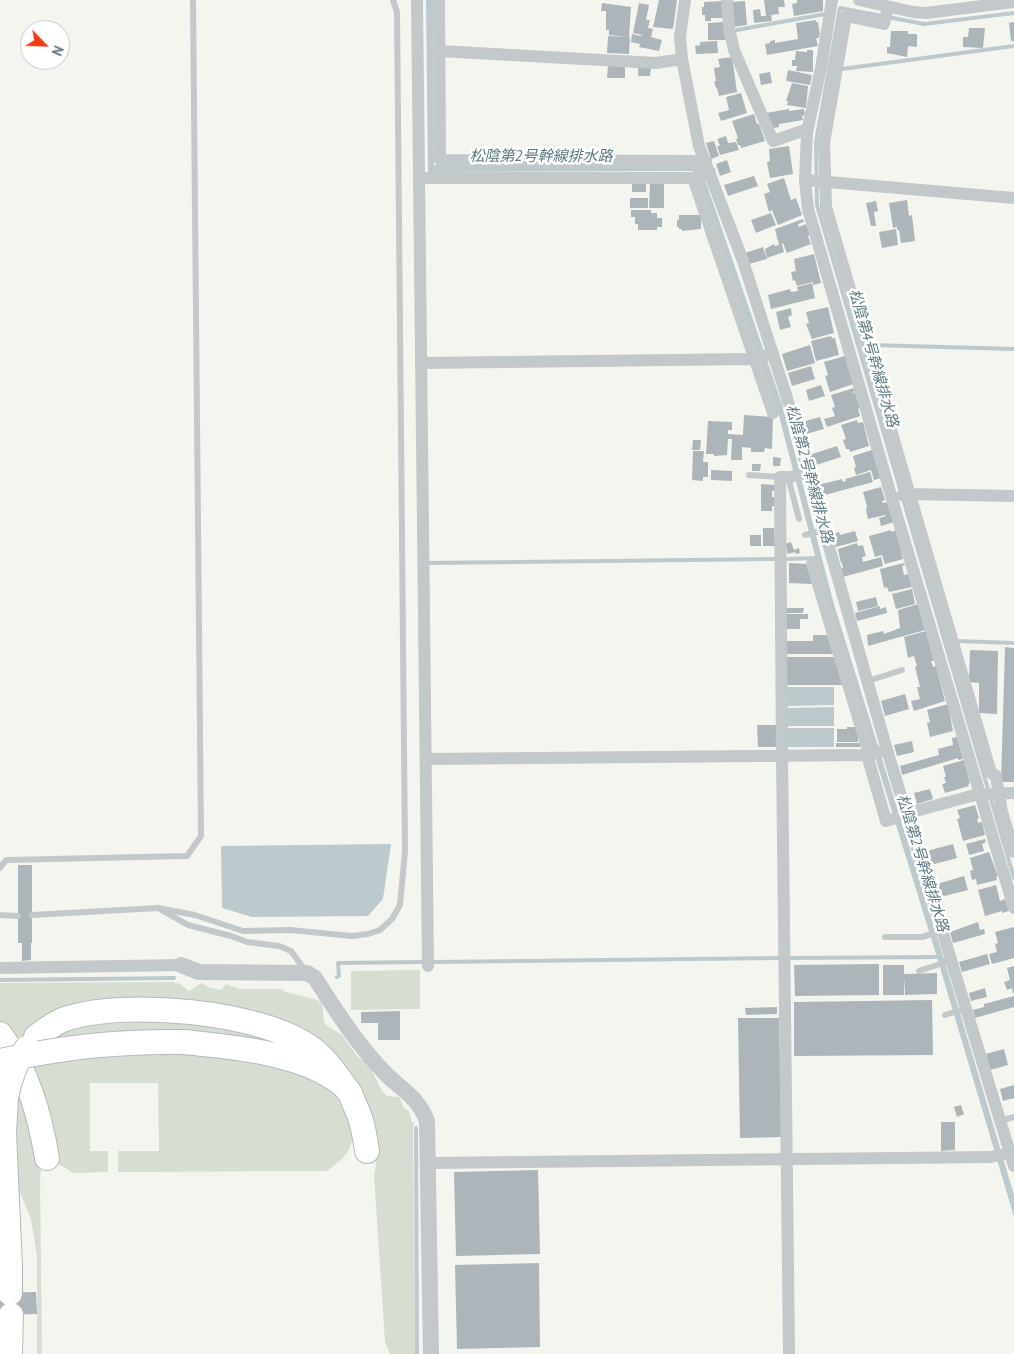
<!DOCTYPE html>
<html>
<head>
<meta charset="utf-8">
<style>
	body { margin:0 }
	#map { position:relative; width:1014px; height:1354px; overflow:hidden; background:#f5f5f0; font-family:"PT Sans",sans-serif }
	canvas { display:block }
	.north { position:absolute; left:20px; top:20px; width:50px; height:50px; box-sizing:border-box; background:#fff; border:1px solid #c0c8ce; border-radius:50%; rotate:114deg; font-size:14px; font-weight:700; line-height:20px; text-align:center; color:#617684 }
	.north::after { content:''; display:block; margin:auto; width:18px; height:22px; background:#f33912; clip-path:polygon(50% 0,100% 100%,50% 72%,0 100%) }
</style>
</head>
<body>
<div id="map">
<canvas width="1014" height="1354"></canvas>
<div class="north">N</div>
</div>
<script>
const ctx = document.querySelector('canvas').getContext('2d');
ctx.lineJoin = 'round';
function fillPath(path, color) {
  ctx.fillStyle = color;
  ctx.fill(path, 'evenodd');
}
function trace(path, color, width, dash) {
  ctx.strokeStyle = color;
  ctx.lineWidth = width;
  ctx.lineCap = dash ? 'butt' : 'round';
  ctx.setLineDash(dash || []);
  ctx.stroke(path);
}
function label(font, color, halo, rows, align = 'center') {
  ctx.font = font + ' "PT Sans","Noto Sans JP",sans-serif';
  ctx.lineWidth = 5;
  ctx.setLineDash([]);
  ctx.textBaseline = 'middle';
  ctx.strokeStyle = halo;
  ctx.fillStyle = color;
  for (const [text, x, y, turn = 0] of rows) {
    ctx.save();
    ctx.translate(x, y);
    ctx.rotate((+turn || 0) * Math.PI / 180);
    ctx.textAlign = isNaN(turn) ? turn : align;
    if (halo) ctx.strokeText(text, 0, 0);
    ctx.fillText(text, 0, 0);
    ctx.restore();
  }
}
const green = new Path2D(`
	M420 970V1009L351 1010V971Z
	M173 982 180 984 189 991 201 983 209 987 221 990 226 984 240 989H281L286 992 318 1000 322 1004 324 1021 326 1025 342 1035 358 1057 369 1065 382 1091 387 1096 399 1097C403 1103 401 1108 409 1111L412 1122 415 1123 413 1126 415 1354H390L385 1342 374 1176 377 1158 369 1116 318 1045 131 1004 18 1048 0 1022V983Z
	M155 1018 248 1029 304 1051 38 1046 78 1024Z
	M129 1048 281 1064 324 1085 340 1098 349 1112 353 1139 349 1150 341 1160 327 1171 118 1172V1151H159L158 1083H90V1151H108V1172L74 1173 58 1164 52 1148 28 1063Z
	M19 1078 41 1166 40 1180 42 1354H37V1256L31 1219 13 1176Z`);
const water = new Path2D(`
	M426 0H433L434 165H700L782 404 833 601 944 959 1014 1195V1217L936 954 827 602 777 408 695 171 428 172Z
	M787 687H834V705L787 706Z
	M834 707V726H787V708Z
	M787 728H834V747H787Z
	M391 844 383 899 368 916 252 917 222 908 221 846Z`);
const stream = new Path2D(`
	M1014 13 924 24 840 8 816 142 817 205 1014 878
	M737 30 825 14
	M842 69 1014 46
	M870 345 1014 349
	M785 559 819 558
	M429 563 777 559
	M956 641 1014 643
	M790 958 940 957
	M434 962 781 958
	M337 977 339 976 338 963 423 962
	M0 980 174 978
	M416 1128 417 1354`);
const building = new Path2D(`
	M659 0H677L673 29 653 27Z
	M764 0H784L785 7H778L779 14 771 15 772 21 754 23 753 10 760 9 761 16H766Z
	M797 0H823V11L794 16 792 4 797 3Z
	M723 1V18H711V21H705V15H702V7H704V2Z
	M745 1 747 25 732 27 730 2Z
	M602 3 631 7 629 37 609 35V30H606V11H601Z
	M639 3 649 5 646 20H650L648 28 653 29 651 37 662 40 659 51 639 47 640 44 631 42 632 34 641 36 642 35 633 33Z
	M816 20V22H818L820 35H819V38H816L818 46 767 55 765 44 770 43V41L775 40V43L798 39 796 23Z
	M725 22 726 40H708V23Z
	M1014 22V41H1011L1009 23Z
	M969 28H985L983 48 963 47V37H968Z
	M891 31H908V34H917V47L908 46 907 57 887 53V47H890Z
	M608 36 630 37 629 54 607 53Z
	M717 41 718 53 696 54 695 46 700 45V42Z
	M807 50H813V72L796 71 797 66H792V60H795L796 51 807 52Z
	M732 57 737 92 719 96 717 88H716L714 81H716L714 68 720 67 718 59Z
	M608 65H625V78H607Z
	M638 66 651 67 650 76H638Z
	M788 70 812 75 810 85 786 81Z
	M770 72 772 83 761 85 759 74Z
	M792 83 808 86 806 108 787 105 788 101H786Z
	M741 93 747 113 721 121 718 113 729 110 726 97Z
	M789 109V111L804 109 805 115 802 116 803 120 779 124V127L769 129 766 113Z
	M754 114 757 124H759L765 141 741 148 740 145H738L736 139 738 138 732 121Z
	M726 136 728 143 736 142 739 150 720 155 717 146H720L717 139Z
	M714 141 719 156 711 159 706 143Z
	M789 146 793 174 770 178 767 162 770 161 769 149Z
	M727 160 731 172 720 176 716 164Z
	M754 176 758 186 728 196 724 185Z
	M784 178 791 200 796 198 802 215 778 225 772 210 769 212 764 194 770 192 767 184Z
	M632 182H646V192H632Z
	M650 184H664V208H649Z
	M630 198H648V208H630Z
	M907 200 909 216 912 215 915 241 901 243 899 230H897V227L893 228 889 203Z
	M876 201 878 211 874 212 876 226H871L866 203Z
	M631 210H651V213H657V218H662V227H657V230H638V224H635V217H631Z
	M771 213 776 225 756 233 751 220Z
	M679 215H701V229L682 231V229H679V227H677V220H679Z
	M803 219 804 222 798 224 799 227 806 224 810 235 808 236 811 244 787 253 783 243 782 244 784 252 767 258 765 249 774 244 775 246 779 245 775 229Z
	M896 229 898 245 882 248 879 232Z
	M763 247 767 259 749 264 745 253Z
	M814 254 821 283 813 285V282L797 286 795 280 793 281 791 272 796 271 794 259Z
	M812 283 815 298 771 309 768 295 790 289 791 292 798 291 797 287Z
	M828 307 834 333 812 339 806 324 809 323 806 312Z
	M791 308 792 315 788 317 791 327 780 330 776 312Z
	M831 336 832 338H835L839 355 816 361 811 341Z
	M810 345 815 363 787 371 782 354Z
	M845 356 853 384 830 392 825 376 828 375 824 362Z
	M811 366 815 379 792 386 788 373Z
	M821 385 825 396 809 401 806 390Z
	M854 388 855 391 852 392 853 393 855 392 860 408 858 409 860 416 827 427 824 419 835 416 832 408 835 407 831 395Z
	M744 415 773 417 772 449 765 448 764 452H751V448L742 447V460H731L732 439H728L727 455 714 456V454H706L708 421 732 422V430H728V434L743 435Z
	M820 417 824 429 806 434 802 422Z
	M857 420 858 423 863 422 869 446 850 452 849 449H846L843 440 846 439 841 425Z
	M693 440H701L700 450H692Z
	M837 446 841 457 813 466 809 455Z
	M872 450 881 478 874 480 871 470 856 475 854 468 856 467 853 456Z
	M693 451H704L703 462H708V477H703V481L692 480Z
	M773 457 781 458 780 466H773Z
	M752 464H761L760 471H752Z
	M711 470 732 471V481L711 480Z
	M870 472 873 482 821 496 818 485 842 479 843 482 846 481 845 479Z
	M761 484 775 485V491H772V497H775V506H772V511H761Z
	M881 487 885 500 882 501 883 503 887 502 894 522 881 526 879 518 886 516 885 515 868 519 866 510 867 506 863 492Z
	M763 528H774L775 546H763Z
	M891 530V532L896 530 903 559 885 564 882 555 875 557 869 536Z
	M855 531 858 541 836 547 832 534 839 532 840 535Z
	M750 535H761V546H750Z
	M791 542 794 550 799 548 800 553 796 554 795 552 788 554 785 544Z
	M857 543 858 546 863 545 866 556 862 557 863 562 881 557 883 566 843 577 841 568H843L842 563H841L838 549Z
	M789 563 807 564 812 584 789 583Z
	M904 563 905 565 902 566 904 575 908 574 912 587 889 592 887 587 884 588 880 569Z
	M912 589 915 604 896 609 892 594Z
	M876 597 878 606 858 611 856 602Z
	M918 604 925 630 868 646 867 635 883 631 884 634 900 628 898 610Z
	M880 606V609L886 607 887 613 857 621 855 613Z
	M785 608H804L803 613H785Z
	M785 614H808V619H800V629H785Z
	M926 631 934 661H931L933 667 936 666 945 701 914 711 911 701 920 699 917 687H920L915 667 917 666 914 656 908 658 904 637Z
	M813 635H827L833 654H786V641H813Z
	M1005 647 1014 648V782H1001Z
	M970 650 998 651 997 714 979 713V683L969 682Z
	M786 657H834L843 685H786Z
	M905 694 909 709 885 716 881 701Z
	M948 704 953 731 930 737 927 723 930 722 927 710Z
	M757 725H776L777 747H758Z
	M847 727H855V729H858V742H837V729H847Z
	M957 737 963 759 958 760V758L902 775 900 766 939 755 938 749 953 745 952 738Z
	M912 741 914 752 897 756 894 745Z
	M836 743H860V747H836Z
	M964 760 970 783 968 784 969 786 945 793 942 784 946 783 944 777H946L943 766Z
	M930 789 933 799 917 804 914 793Z
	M975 805 979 818 977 819 978 823 982 822 985 835 963 841 957 819 960 818 957 810Z
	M985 839 986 842 982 844 984 851 969 855 966 844Z
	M953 844 957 858 931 865 927 851Z
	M989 852 998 876 996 877 997 880 977 885 976 879 972 880 970 871 973 870 970 858Z
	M18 865H32V943H31V960L22 961V943H18Z
	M964 876 968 890 940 897 937 884Z
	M996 885 1000 901 1005 899 1009 911 1002 913V911L985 916 978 890Z
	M978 922 980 930 984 929 985 934 953 943 950 932Z
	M1014 927V958L992 964 989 954 997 952 995 944 998 943 995 932Z
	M987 954 990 964 962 972 959 962Z
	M879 964V995L795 996 794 965Z
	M883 965H904V974L937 973V994L905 995 904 977V995H883Z
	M1014 966V993H1013L1012 988 1007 990 1004 982 1010 980 1007 968Z
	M985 988 987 997 971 1001 969 993Z
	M1014 996V1007L975 1018 973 1010 984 1007V1004Z
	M932 1000 933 1055 794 1056V1002Z
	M777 1007V1014L746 1015 745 1008Z
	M400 1011V1040H378V1023H361V1012Z
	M738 1018H779L782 1137 740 1138Z
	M1004 1049 1008 1065 990 1070 986 1054Z
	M1014 1085V1098L1003 1101 1000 1089Z
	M961 1105 964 1114 957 1117 954 1107Z
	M941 1122H955V1150L941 1151Z
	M538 1170 540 1254 456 1256 454 1172Z
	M539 1263 540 1347 457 1349 455 1265Z
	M36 1292 37 1314 0 1315V1293Z`);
const service = new Path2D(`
	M749 475 780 477
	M788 477 799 519
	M805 535 824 530
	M868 681 902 670
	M0 868 6 860 187 856 201 836 193 0
	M158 908 195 915 243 931 290 930 352 936 368 934 380 930 392 919 400 905 405 851 397 12 393 0
	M0 915 18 916
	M32 915 158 908 188 925 231 936 247 942 279 946 291 951 305 970
	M885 937H922L943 931
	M919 971 952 960
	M945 1015 967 1008
	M1000 1121 1014 1117`);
const minor = new Path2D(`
	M417 0 428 966
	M439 0 440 160 706 161
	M685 0 680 37 682 59 699 146 743 261 795 423 808 473 887 750 1014 1166
	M727 0 729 28 734 50 773 141 808 129
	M832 0 821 68 807 132 805 180 808 209 892 499 1014 908
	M859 0 913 12 926 13 1014 2
	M888 7 884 24 846 16 824 143 826 207 991 773 996 776 1002 812 1014 852
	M439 51 656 63 682 59
	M419 178H693L710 172
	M693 178 773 413
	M805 180 1014 198
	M421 363 755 359 773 353
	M902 495 906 494 1014 496
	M812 564 869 754
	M867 755 886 821 908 815
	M426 759 867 755 887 750
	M908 813 975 795 1014 793
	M0 968 181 965
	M428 1163 991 1157 1010 1153
	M789 1354 782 756 780 477H790L808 473`);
const tertiary = new Path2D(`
	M181 965 199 972 307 973 315 978C336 1011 359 1047 387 1075 403 1091 418 1097 427 1121L431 1354`);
const motorway = new Path2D(`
	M0 1034C28 1073 39 1111 47 1158
	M36 1037C45 1030 54 1023 65 1019 123 999 261 1011 311 1048 326 1059 337 1075 348 1091
	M184 1042C232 1047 312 1053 348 1090 351 1093 352 1099 354 1103 363 1122 364 1132 367 1151
	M6 1098 4 1133 10 1267
	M7 1251 10 1267V1293
	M10 1354 11 1315`);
const motorwayBridge = new Path2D(`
	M0 1061C64 1047 118 1041 184 1042
	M6 1098C10 1079 15 1062 27 1048`);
const waterNames = [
	["松陰第2号幹線排水路",541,157],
	["松陰第4号幹線排水路",873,358,74],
	["松陰第2号幹線排水路",809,474,75],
	["松陰第2号幹線排水路",922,863,73]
];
fillPath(green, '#d6ddd1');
fillPath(water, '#bccace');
trace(stream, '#bccace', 4);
fillPath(building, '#acb5b9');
trace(motorway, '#b5b9bc', 26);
trace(service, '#c3c8ca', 6);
trace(minor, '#c3c8ca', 12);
trace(tertiary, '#c3c8ca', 16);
trace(motorway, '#fff', 24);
trace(motorwayBridge, '#b5b9bc', 26, []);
trace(motorwayBridge, '#fff', 24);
label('italic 15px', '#5c7a82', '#fff', waterNames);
</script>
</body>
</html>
